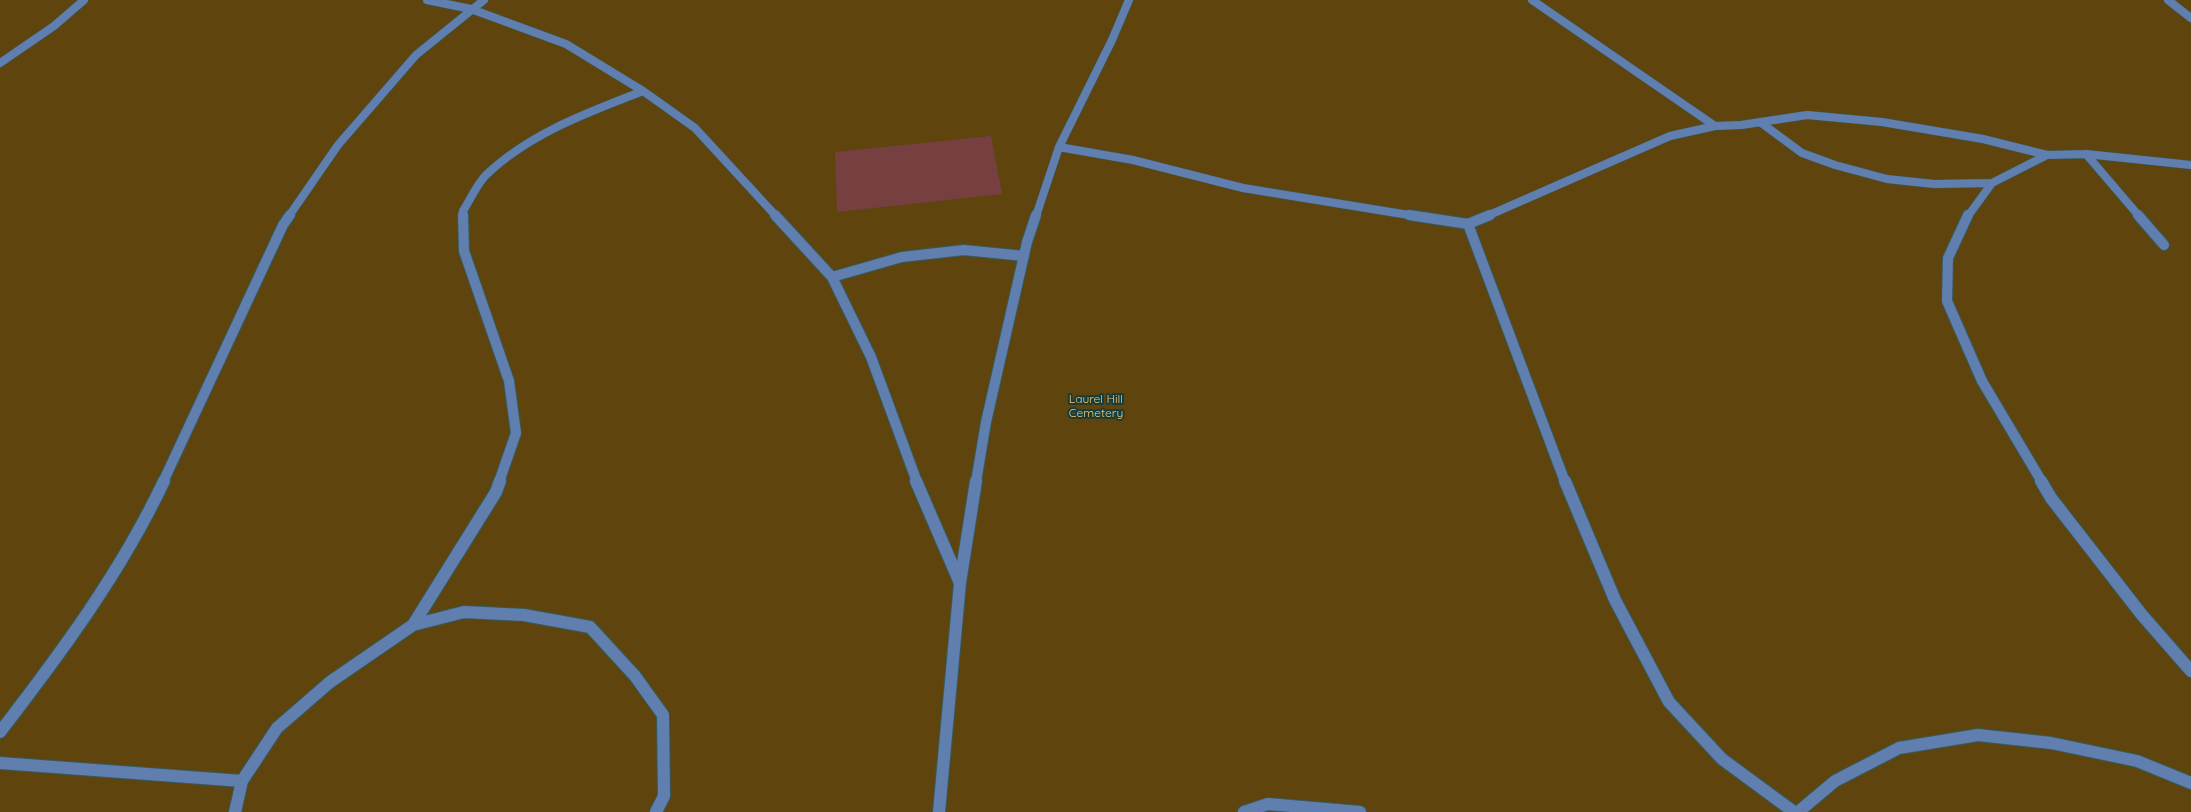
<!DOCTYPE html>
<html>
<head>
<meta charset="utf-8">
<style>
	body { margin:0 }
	canvas { display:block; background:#143d3f }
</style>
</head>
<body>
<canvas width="2191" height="812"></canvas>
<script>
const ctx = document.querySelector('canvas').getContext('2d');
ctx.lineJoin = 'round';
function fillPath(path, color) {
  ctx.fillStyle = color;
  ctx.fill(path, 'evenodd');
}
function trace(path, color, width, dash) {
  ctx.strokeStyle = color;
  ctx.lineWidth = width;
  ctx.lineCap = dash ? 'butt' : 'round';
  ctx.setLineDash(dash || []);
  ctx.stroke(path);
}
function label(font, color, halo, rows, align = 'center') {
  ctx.font = font + ' Quicksand,sans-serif';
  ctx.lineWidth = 4;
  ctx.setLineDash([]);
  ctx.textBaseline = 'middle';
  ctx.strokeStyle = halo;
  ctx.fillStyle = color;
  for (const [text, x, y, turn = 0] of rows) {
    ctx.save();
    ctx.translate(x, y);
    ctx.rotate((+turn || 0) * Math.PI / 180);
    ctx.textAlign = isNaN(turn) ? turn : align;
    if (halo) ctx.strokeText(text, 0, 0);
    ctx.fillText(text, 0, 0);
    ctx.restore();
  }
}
const green = new Path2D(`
	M0 0H2191V812H0Z`);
const building = new Path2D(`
	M991 136 1002 194 837 212 835 152Z`);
const minorFar2 = new Path2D(`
	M427 0 471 9 566 44 643 91 695 128 776 216
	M1532 0 1715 126
	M2168 0 2191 18
	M0 63 54 26 84 0
	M1760 122 1802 153 1835 165 1887 179 1934 184 1992 183
	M1059 147 1133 160 1243 188 1415 216
	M2086 154 2139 216
	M289 216 338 145 416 55 484 0
	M463 216V211C470 200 477 184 486 175 530 133 587 113 643 91
	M1036 216 1059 147 1112 40 1129 0
	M1487 216 1670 136 1715 126 1741 125 1807 115 1882 122 1983 139 2047 155 2086 154 2191 165
	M1968 216 1992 183 2047 155`);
const minorFar1 = new Path2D(`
	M463 215 464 251 509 381 516 433 499 482
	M775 215 832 277 871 357 917 482
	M1409 215 1468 224 1490 215
	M1968 215 1948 258 1947 301 1982 381 2042 482
	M2138 215 2164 245
	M1468 224 1565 482
	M832 277 902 257 964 250 1024 256
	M163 482 283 225 290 215
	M976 482 986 422 1027 242 1036 215`);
const minor = new Path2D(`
	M916 481 960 583 976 481
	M1565 481 1615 600 1669 702 1722 759 1794 812
	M2041 481 2051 498 2142 615 2191 671
	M413 625 496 492 500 481
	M0 732C61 653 121 572 164 481
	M0 763 242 781
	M235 812 242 781 277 728 330 682 413 625 464 612 524 615 590 627 635 676 663 715 664 796 656 812
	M939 812 960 583
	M1244 812 1268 804 1360 812
	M1798 812 1835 781 1899 748 1978 735 2051 743 2137 761 2191 783`);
const parkNames = [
	["Laurel Hill",1096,399],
	["Cemetery",1096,413]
];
fillPath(green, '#5f440d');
fillPath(building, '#764041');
trace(minorFar2, '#345c5e', 9);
trace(minorFar1, '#345c5e', 12);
trace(minor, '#345c5e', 14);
trace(minorFar2, '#607eae', 8);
trace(minorFar1, '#607eae', 10);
trace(minor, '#607eae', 12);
label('12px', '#fac66d', '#143d3f', parkNames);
</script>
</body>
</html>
